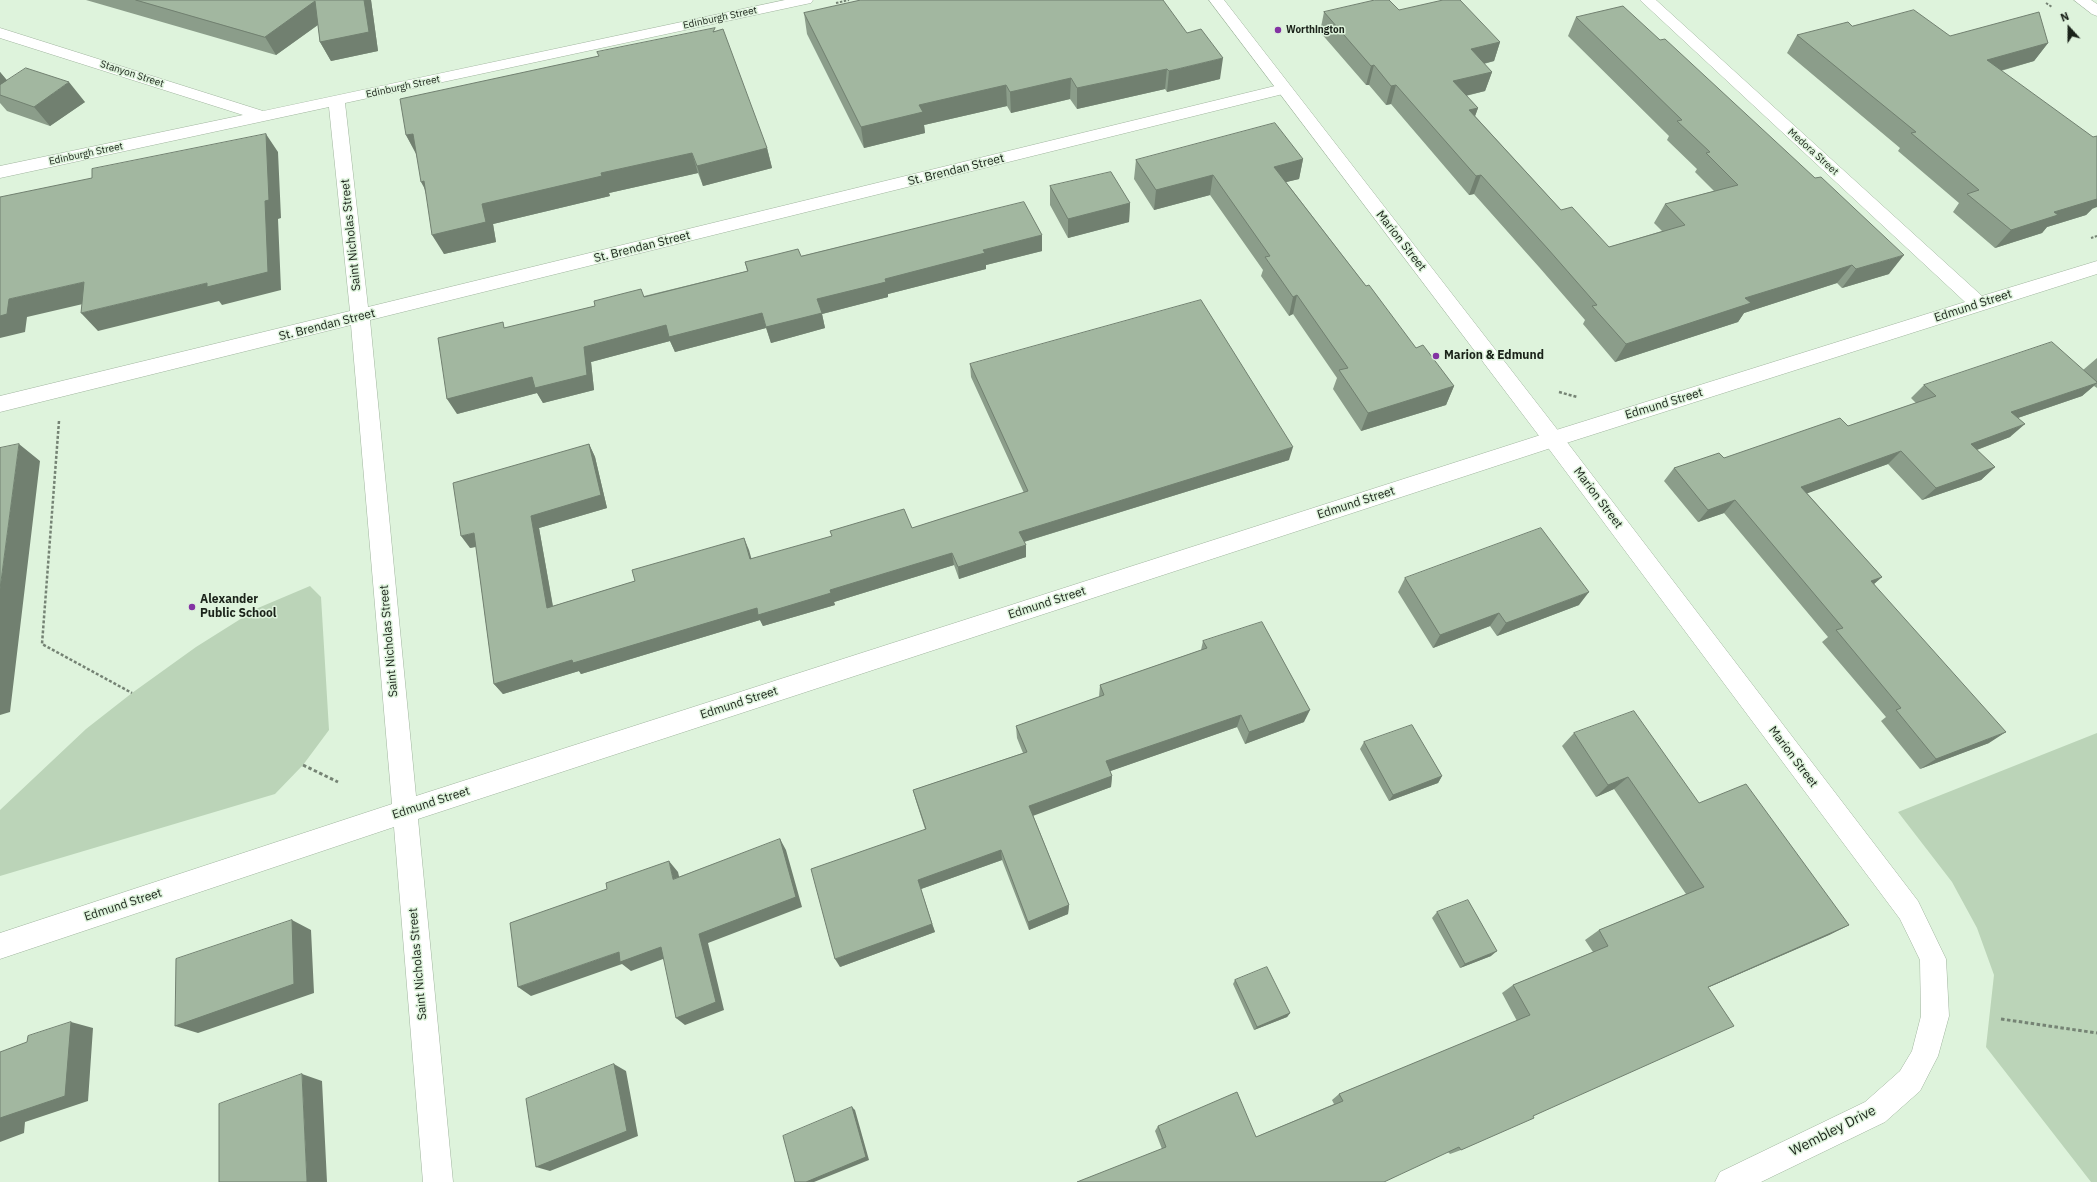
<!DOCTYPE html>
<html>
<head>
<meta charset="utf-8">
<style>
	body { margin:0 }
	#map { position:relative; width:2097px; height:1182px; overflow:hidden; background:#def3dc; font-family:"IBM Plex Sans",sans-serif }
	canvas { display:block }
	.north { position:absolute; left:2049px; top:8px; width:40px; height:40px; -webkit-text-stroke:3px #def3dc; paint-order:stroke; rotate:339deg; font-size:11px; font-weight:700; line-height:16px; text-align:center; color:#1a2219 }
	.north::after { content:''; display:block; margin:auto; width:14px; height:18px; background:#1a2219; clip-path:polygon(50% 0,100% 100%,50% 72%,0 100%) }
</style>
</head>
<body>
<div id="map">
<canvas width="2097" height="1182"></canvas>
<div class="north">N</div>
</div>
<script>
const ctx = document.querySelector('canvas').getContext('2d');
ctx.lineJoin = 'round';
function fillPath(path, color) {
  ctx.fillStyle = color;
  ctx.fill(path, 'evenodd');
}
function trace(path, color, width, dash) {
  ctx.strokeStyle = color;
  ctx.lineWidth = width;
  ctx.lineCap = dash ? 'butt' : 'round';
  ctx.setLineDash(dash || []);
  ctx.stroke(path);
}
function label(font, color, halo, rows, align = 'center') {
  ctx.font = font + ' "IBM Plex Sans",sans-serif';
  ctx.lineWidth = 3;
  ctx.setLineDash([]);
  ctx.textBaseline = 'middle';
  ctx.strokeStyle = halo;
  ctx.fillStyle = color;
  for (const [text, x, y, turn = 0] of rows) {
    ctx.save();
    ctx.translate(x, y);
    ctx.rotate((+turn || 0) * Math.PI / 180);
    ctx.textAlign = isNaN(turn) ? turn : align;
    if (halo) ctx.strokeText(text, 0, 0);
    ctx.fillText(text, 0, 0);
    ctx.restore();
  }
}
const green = new Path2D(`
	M310 586 321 597 329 730 303 765 275 794 0 876V810L86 729 132 693 196 647 258 608Z
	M2097 733V1182H2091L1986 1047 1994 975 1977 928 1952 882 1898 812Z`);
const pathFar2 = new Path2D(`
	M836 3 849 0
	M2046 3 2052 7
	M2091 238 2097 236`);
const pathFar1 = new Path2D(`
	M1559 392 1577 397
	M59 421 42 644 132 693`);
const path = new Path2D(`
	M303 765 338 782
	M2001 1019 2097 1033`);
const minor = new Path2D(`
	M785 0H813L811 3 806 4 345 103 368 307 1283 84 1289 85 1291 89 1289 93 1283 94 370 320 416 796 1553 431 1965 302 1640 0H1656L1982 296 2097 261V274L1557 446 418 819 453 1182H423L394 827 0 959V933L392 804 351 325 0 412V396L350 311 329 107 0 178V166L243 115 0 38V28L263 111Z`);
const tertiary = new Path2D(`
	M1209 0H1224L1560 433 1918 901 1946 959 1949 1016 1938 1056 1920 1091 1885 1122 1761 1182H1715L1720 1172 1865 1102 1900 1071 1912 1051 1921 1016 1920 960 1900 919 1546 445Z`);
const secondary = new Path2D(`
	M2074 0H2091L2097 4V16L2092 14Z`);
const wall = new Path2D(`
	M86 0H371L378 51 331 61 320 42 318 25 276 55Z
	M861 0 1220 79 1167 92 1165 89 1077 109 1070 99 1011 113 1007 106 924 125 925 133 864 148 807 34 804 13Z
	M1399 10 1500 42 1494 61 1484 64 1492 72 1485 91 1466 96 1478 108 1475 116 1561 210 1609 247 1662 231 1654 223 1665 204 1714 191 1695 172 1697 169 1667 140 1669 136 1568 36 1576 17 1889 274 1842 288 1837 283 1744 313 1738 322 1615 362 1583 324 1585 320 1539 267 1474 194 1469 195 1391 104 1386 105 1369 85H1366L1320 32 1324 12Z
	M1852 26 1950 36 2048 43 2034 61 2001 71 2092 209 2086 215 2047 227 2042 233 1995 248 1953 212 1959 203 1898 151 1900 148 1787 53 1797 35Z
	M716 31 767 148 772 168 703 186 698 173 609 193 610 196 493 224 496 242 444 254 425 191 416 154 406 135 599 56Z
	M0 72 7 81 85 102 50 126 7 111 0 103Z
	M1303 159 1299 179 1286 182 1366 286 1416 348 1454 386 1446 405 1361 431 1333 389 1337 378 1293 314 1289 316 1261 276 1263 270 1210 195 1154 210 1134 179 1136 160Z
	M1050 186 1130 203 1129 222 1068 238 1050 205Z
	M1042 235V251L986 265V269L888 294V297L822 314 825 328 771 343 766 328 675 352 670 341 591 362 594 390 543 403 537 393 457 414 506 328 595 306 644 296 747 271 745 262 801 256Z
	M2097 358V388L2094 386 2082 396 2018 418 2010 437 1977 450 1995 467 1981 480 1922 500 1888 464 1807 493 1882 577 1874 584 1989 743 1920 769 1881 721 1886 717 1822 642 1828 637 1724 513 1698 522 1664 481 1674 468 1724 458 1848 426 1916 403 1911 398 1924 385 2083 370Z
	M970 364 1289 460 1024 542 1026 557 959 579 954 565 834 602 835 605 763 626 760 620 581 674 579 671 503 694 494 684 476 547 470 548 589 444 595 457 607 508 539 528 553 606 635 581 744 538 751 559 912 528 1024 493 971 377Z
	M1405 578 1579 605 1497 636 1490 626 1433 648 1398 592Z
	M1203 641 1304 722 1245 744 1237 727 1110 771 1112 776 1111 787 1033 815 1069 905 1068 914 1029 930 1002 860 921 889 935 932 840 967 925 829 916 801 913 790 1023 753 1017 738 1016 726 1099 697 1100 685 1201 650Z
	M1574 733 1699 803 1849 925 1829 935 1709 987 1533 1116 1461 1150 1450 1154 1448 1152 1162 1149 1155 1131 1158 1126 1256 1137 1334 1104 1332 1100 1339 1094 1517 1021 1502 993 1513 985 1593 952 1585 940 1599 930 1686 894 1614 789 1596 797 1562 746Z
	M1364 742 1442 776 1438 783 1389 801 1360 749Z
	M1437 912 1491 956 1460 968 1432 918Z
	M1235 980 1290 1013 1287 1017 1254 1030 1233 984Z`);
const shadedWall = new Path2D(`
	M364 0H371L378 51 331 61 320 42Z
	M315 1 326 19 276 55 265 37Z
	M1500 42 1494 61 1465 68 1471 49Z
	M2048 43 2034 61 1974 78 1987 60Z
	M1223 58 1220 79 1167 92 1169 71Z
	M1374 65 1369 85H1366L1371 66Z
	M1167 69 1165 89 1077 109V88Z
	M0 72 12 86 0 94Z
	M1492 72 1485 91 1447 100 1453 81Z
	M1071 78 1070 99 1011 113 1010 92Z
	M69 82 85 102 50 126 34 107Z
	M1006 85 1007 106 924 125 925 133 864 148 861 127 919 105Z
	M1396 85 1391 104 1386 105 1391 86Z
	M1478 108 1471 127 1469 110Z
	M266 134 278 152 281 218 278 219 281 290 222 305 219 301 98 331 81 313 207 283 265 201Z
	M413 134 417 155 406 135Z
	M767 148 772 168 703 186 697 166Z
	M692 153 698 173 609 193 610 196 493 224 496 242 444 254 432 235 482 204 601 173Z
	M1303 159 1299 179 1270 186 1274 167Z
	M1213 175 1210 195 1154 210 1156 190Z
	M1481 175 1474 194 1469 195 1476 176Z
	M424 181 432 202 421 182Z
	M2097 196V207L2092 209 2086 215 2047 227 2042 233 1995 248 2011 230 2054 212Z
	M1130 203 1129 222 1068 238V219Z
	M1042 235V251L986 265V269L888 294V297L822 314 825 328 771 343 766 327 817 299 983 250Z
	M1904 255 1889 274 1842 288 1856 269Z
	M1852 265 1837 283 1744 313 1738 322 1615 362 1626 344 1745 298Z
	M84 282 100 300 27 317 25 332 0 338V316L9 299Z
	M1297 295 1293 314 1289 316 1293 297Z
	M762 313 766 328 675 352 670 341 591 362 594 390 543 403 537 393 457 414 447 399 584 347 666 325Z
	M2097 383 2082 396 1997 425 2011 412Z
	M1454 386 1446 405 1361 431 1368 413Z
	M2025 424 2010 437 1958 457 1971 444Z
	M19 444 40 461 10 712 0 715V589Z
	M589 444 595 457 607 508 539 528 555 619 547 608 531 516Z
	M1293 447 1289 460 1020 543 1019 532Z
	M1901 451 1888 464 1789 500 1801 487Z
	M1995 467 1981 480 1922 500 1936 488Z
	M1735 500 1724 513 1698 522 1708 510Z
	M474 533 483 545 470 548 461 536Z
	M744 538 749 550 755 571 750 559Z
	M1026 545V557L959 579 958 567Z
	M952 553 954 565 834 602 835 605 763 626 760 620 581 674 579 671 503 694 494 684 572 660 757 608 830 590Z
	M1882 577 1868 589 1871 581Z
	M1589 592 1579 605 1497 636 1506 623Z
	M1499 613 1490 626 1433 648 1440 635Z
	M1310 710 1304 722 1245 744 1249 732Z
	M1241 715 1237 727 1105 773 1106 761Z
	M2006 732 1989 743 1920 769 1936 759Z
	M1112 776 1111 787 1030 817 1029 806Z
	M1442 776 1438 783 1389 801 1393 795Z
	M1628 777 1614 789 1596 797 1608 785Z
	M780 839 786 850 802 907 708 943 724 1010 685 1025 676 1018 699 934Z
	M1001 850 1002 860 921 889 918 880Z
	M669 861 678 872 682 889 673 879Z
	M1069 905 1068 914 1029 930 1028 922Z
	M292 920 311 930 314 993 198 1033 175 1026Z
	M932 924 935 932 840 967 835 959Z
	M1849 925 1829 935 1691 995 1708 987Z
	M661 947 671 956 631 971 622 964 531 996 518 987 619 952Z
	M1497 951 1491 956 1460 968 1465 964Z
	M1290 1013 1287 1017 1254 1030 1257 1027Z
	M71 1022 93 1028 88 1101 25 1122 24 1133 0 1142V1118Z
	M614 1064 626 1071 638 1136 550 1171 536 1167Z
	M302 1074 322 1081 327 1182H307Z
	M852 1107 855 1110 869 1160 814 1182H806Z`);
const building = new Path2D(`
	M136 0H364L369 32 320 42 315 1 265 37Z
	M861 0H1163L1187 33 1201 29 1223 58 1169 71 1167 69 1077 88 1071 78 1010 92 1006 85 919 105 923 112 861 127 804 13Z
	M1375 0H1389L1399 10 1443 0H1460L1500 42 1471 49 1492 72 1453 81 1478 108 1469 110 1561 210 1572 207 1609 247 1685 225 1665 204 1738 185 1706 153 1710 152 1677 121 1682 120 1576 17 1623 6 1660 40 1665 39 1815 178 1821 177 1904 255 1856 269 1852 265 1745 298 1751 303 1626 344 1592 306 1597 305 1548 249 1481 175 1476 176 1396 85 1391 86 1374 65 1371 66 1324 12Z
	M1914 10 1950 36 2039 12 2048 43 1987 60 2093 137 2097 136V199L2054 212 2058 215 2011 230 1967 194 1979 190 1911 133 1916 132 1797 35 1848 22 1852 26Z
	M715 28 713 32 723 29 767 148 697 166 692 153 601 173 602 176 482 204 486 222 432 235 424 181 421 182 413 134 406 135 400 99 599 56 597 52Z
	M26 68 69 82 34 107 0 95V85Z
	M1275 123 1303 159 1274 167 1366 286 1369 285 1416 348 1423 345 1454 386 1368 413 1339 370 1348 368 1297 295 1293 297 1265 257 1270 256 1213 175 1156 190 1136 160Z
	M266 134 269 200 265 201 268 272 207 287V283L81 313 84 282 9 299 7 314 0 316V197L92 178V169Z
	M1111 172 1130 203 1068 219 1050 186Z
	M1024 202 1042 235 983 250 985 253 885 279 886 282 817 299 822 313 766 327 762 313 669 337 666 325 584 347 587 375 535 388 532 377 447 399 438 338 503 322 504 328 595 306 594 301 641 289 644 297 748 271 745 262 770 256 798 249 801 256Z
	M1201 300 1293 447 1019 532 1026 545 958 567 952 553 830 590 831 593 758 615 757 608 573 663 572 660 494 684 474 533 461 536 453 483 589 444 601 495 531 516 547 608 635 581 632 570 744 538 750 559 832 536 830 531 904 509 912 528 1028 491 970 364Z
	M2052 342 2097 382V383L2011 412 2025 424 1971 444 1995 467 1936 488 1901 451 1801 487 1882 577 1871 581 2006 732 1936 759 1896 710 1901 708 1836 630 1843 628 1735 500 1708 510 1674 468 1719 453 1724 458 1840 418 1848 426 1936 396 1924 385Z
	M19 444 0 589V448Z
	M1541 528 1589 592 1506 623 1499 613 1440 635 1405 578Z
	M1262 622 1310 710 1249 732 1241 715 1106 761 1112 776 1029 806 1069 905 1028 922 1001 850 918 880 932 924 835 959 811 869 926 829 913 790 1027 752 1016 726 1104 695 1100 685 1207 648 1203 641Z
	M1634 711 1699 803 1746 784 1849 925 1708 987 1734 1026 1533 1116 1534 1118 1461 1150 1459 1147 1384 1182H1077L1166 1147 1158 1126 1237 1092 1256 1137 1343 1101 1339 1094 1530 1015 1513 985 1608 946 1599 930 1704 887 1628 777 1608 785 1574 733Z
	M1412 725 1442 776 1393 795 1364 742Z
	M780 839 796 897 699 934 716 1002 676 1018 661 947 620 962 619 952 518 987 510 923 607 889 606 883 669 861 673 879Z
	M1468 900 1497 951 1465 964 1437 912Z
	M292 920 294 984 175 1026 176 959Z
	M1267 967 1290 1013 1257 1027 1235 980Z
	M71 1022 65 1096 0 1118V1120V1052L27 1042 28 1036Z
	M614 1064 627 1131 536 1167 526 1099Z
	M302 1074 307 1182H219V1104Z
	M852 1107 866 1157 806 1182H795L783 1136Z`);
const markers = [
	[1278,30,4,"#8333a3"],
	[1436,356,4,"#8333a3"],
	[192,607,4,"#8333a3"]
];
const farStreetnames = [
	["Edinburgh Street",720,18,-12],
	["Stanyon Street",132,74,18],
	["Edinburgh Street",403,87,-12],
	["Medora Street",1813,152,42],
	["Edinburgh Street",86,154,-12]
];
const farPoinames = [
	["Worthington",1286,30]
];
const streetNames = [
	["St. Brendan Street",956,170,-14],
	["Saint Nicholas Street",351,235,-96],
	["Marion Street",1401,241,52],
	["St. Brendan Street",642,247,-14],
	["Edmund Street",1973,306,-18],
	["St. Brendan Street",327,325,-14],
	["Edmund Street",1664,404,-17],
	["Marion Street",1598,498,53],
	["Edmund Street",1356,503,-18],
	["Edmund Street",1047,603,-18],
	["Saint Nicholas Street",389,641,-95],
	["Edmund Street",739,703,-18],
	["Marion Street",1793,757,53],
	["Edmund Street",431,803,-18],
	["Edmund Street",123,905,-18],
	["Saint Nicholas Street",418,964,-95]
];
const poiNames = [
	["Marion & Edmund",1444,356],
	["Alexander",200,600],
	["Public School",200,614]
];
const nearStreetnames = [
	["Wembley Drive",1833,1131,-27]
];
fillPath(green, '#bbd4b8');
trace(minor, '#a1b59f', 1);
trace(tertiary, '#a1b59f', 1);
trace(secondary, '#a1b59f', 1);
trace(pathFar2, '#758374', 2, [2.5, 1.5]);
trace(pathFar1, '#758374', 2.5, [3, 2]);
trace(path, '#758374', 3, [3.5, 2.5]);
fillPath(minor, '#fff');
fillPath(tertiary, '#fff');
fillPath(secondary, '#fff');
fillPath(wall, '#8b9d8a');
fillPath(shadedWall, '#718070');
fillPath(building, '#a2b7a0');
trace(building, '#718070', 1);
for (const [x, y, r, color] of markers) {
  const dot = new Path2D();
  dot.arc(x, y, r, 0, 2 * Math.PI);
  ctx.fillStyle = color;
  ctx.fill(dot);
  trace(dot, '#def3dc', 1.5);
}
label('10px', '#1a2219', '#def3dc', farStreetnames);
label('bold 10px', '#1a2219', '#def3dc', farPoinames, 'left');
label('12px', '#1a2219', '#def3dc', streetNames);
label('bold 12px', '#1a2219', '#def3dc', poiNames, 'left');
label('14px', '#1a2219', '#def3dc', nearStreetnames);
</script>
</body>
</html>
